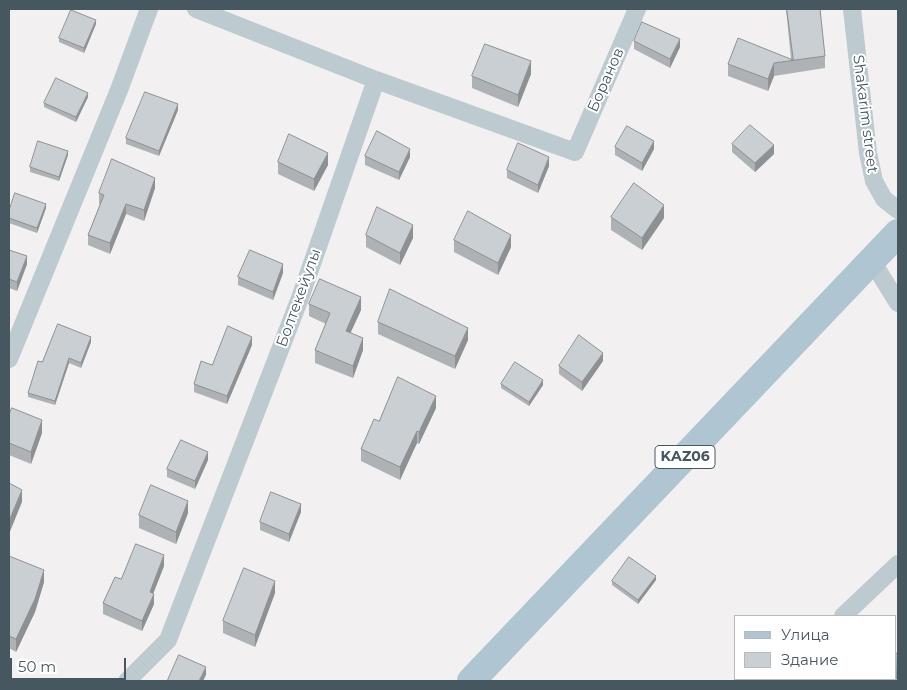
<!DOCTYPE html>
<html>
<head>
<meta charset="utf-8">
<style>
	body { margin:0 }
	#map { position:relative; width:907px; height:690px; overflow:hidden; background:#f3f0f1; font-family:Montserrat,sans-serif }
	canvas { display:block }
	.frame { position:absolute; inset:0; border:10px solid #47575f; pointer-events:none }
	.legend { position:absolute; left:734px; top:615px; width:162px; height:65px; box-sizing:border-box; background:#fff; border:1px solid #b5bcbf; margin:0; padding:6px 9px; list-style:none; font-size:15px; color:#47575f }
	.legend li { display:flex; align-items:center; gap:10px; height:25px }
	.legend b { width:25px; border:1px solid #b5bcbf }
	.scale { position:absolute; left:10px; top:658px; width:116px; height:22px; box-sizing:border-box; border:2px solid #47575f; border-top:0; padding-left:6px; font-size:15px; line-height:18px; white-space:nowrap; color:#47575f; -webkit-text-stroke:4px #fff; paint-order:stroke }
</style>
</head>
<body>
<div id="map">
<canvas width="907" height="690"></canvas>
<div class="frame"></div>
<ul class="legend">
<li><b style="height:6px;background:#afc5d1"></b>Улица</li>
<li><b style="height:14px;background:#cacfd3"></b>Здание</li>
</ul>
<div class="scale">50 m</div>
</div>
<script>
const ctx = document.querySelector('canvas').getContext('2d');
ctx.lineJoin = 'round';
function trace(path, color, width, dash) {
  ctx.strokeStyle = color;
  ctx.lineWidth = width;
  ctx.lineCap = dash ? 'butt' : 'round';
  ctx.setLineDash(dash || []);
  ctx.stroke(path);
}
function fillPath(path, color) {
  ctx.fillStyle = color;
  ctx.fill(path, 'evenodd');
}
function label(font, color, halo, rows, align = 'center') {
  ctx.font = font + ' Montserrat,sans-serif';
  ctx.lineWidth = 4;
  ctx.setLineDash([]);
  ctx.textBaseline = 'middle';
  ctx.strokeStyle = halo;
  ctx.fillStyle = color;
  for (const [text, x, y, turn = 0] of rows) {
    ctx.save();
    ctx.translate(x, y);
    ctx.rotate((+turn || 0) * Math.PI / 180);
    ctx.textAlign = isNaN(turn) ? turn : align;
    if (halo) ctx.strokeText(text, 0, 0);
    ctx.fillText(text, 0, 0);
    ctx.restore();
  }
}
const street = new Path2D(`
	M852 9 868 153 874 181 884 199 898 210
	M376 80 575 152 637 9
	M872 261 898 303
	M9 359 119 90 149 9
	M843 616 898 564
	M127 681 168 640 300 298 376 80 196 9
	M775 681 778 679`);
const primary = new Path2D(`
	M471 681 898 233`);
const wall = new Path2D(`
	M786 9H820L825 56V68L774 76 768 91 728 76V64L791 59Z
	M96 24 84 53 59 42V38Z
	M634 41 680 47 670 68 634 49Z
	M531 74 518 107 472 88V76Z
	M88 97 76 122 44 107V103Z
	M178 110 159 156 126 144V138Z
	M732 144 774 154 755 172 732 152Z
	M615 147 654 149 642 171 615 155Z
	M68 155 59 181 30 172V167Z
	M365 156 410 157 399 180 365 165Z
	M278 162 328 165 314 191 278 174Z
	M549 166 538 193 507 178V170Z
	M155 188 144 221 126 214 110 254 88 245V235L100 204H99V193Z
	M46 208 37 233 9 223V211Z
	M611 217 664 218 642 250 611 230Z
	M366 235 413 238 400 265 366 247Z
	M454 240 511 247 498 275 454 252Z
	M9 250 27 264 17 291 9 288Z
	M283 273 273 300 238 285V277Z
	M309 304 361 310 350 332 363 350 353 378 315 363V350L326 324 309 316Z
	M378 322 468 340 455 369 378 334Z
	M91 342 81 368 69 363 55 405 28 397V393L42 362Z
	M252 345 227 404 194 392V384L212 365Z
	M603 361 582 391 559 374V366Z
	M501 384 543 385 529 406 501 388Z
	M436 408 419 444 417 443 400 480 361 461V449L379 421Z
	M9 415 42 433 31 464 9 455Z
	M208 460 195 489 167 477V469Z
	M301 512 289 542 260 530V522Z
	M188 513 176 544 139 528V515Z
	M9 556 44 582 35 612 16 652 9 648Z
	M164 566 153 593 154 604 142 631 103 614V603L121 579Z
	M656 580 638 604 612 585V581Z
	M275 593 255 647 223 633V621Z
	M877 679H896L898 681H879L877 680Z`);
const shadedWall = new Path2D(`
	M96 20V24L84 53V48Z
	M680 39V47L670 68V59Z
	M531 61V74L518 107V95Z
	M774 63V76L768 91V79Z
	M88 93V97L76 122V117Z
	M178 104V110L159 156V151Z
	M654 141V149L642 171V163Z
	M774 145V154L755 172V163Z
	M410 149V157L399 180V172Z
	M68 151V155L59 181V177Z
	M328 153V165L314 191V179Z
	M549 157V166L538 193V185Z
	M155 178V188L144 221V210Z
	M46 204V208L37 233V228Z
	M126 204V214L110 254V243Z
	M664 205V218L642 250V238Z
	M413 225V238L400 265V253Z
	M511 235V247L498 275V263Z
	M27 256V264L17 291V282Z
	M283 264V273L273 300V292Z
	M361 297V310L346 343V331Z
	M468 328V340L455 369V356Z
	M91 337V342L81 368V363Z
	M252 337V345L227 404V396Z
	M363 338V350L353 378V366Z
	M603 353V361L582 391V382Z
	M69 358V363L55 405V401Z
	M543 380V385L529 406V402Z
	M436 396V408L419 444V432Z
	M42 420V433L31 464V452Z
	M417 431V443L400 480V467Z
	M208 452V460L195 489V481Z
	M22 490V502L9 534V521Z
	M188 501V513L176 544V532Z
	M301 504V512L289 542V534Z
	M164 555V566L150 602V592Z
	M44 570V582L35 612 16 652V639Z
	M656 576V580L638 604V600Z
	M275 581V593L255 647V635Z
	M154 594V604L142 631V621Z
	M206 667V675L203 681H199Z`);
const building = new Path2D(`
	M787 9H820L825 56 774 63 768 79 728 64 738 38 793 60Z
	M71 10 96 20 84 48 59 38Z
	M642 22 680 39 670 59 634 41Z
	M485 44 531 61 518 95 472 76Z
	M56 78 88 93 76 117 44 103Z
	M145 92 178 104 159 151 126 138Z
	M750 125 774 145 755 163 732 144Z
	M627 126 654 141 642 163 615 147Z
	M377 131 410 149 399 172 365 156Z
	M289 134 328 153 314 179 278 162Z
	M38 141 68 151 59 177 30 167Z
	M518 143 549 157 538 185 507 170Z
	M112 159 155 178 144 210 126 204 110 243 88 235 104 195 99 193Z
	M634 183 664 205 642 238 611 217Z
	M15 193 46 204 37 228 9 218V211Z
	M377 207 413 225 400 253 366 235Z
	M468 211 511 235 498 263 454 240Z
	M9 250 27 256 17 282 9 279Z
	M250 250 283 264 273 292 238 277Z
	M320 279 361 297 346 331 363 338 353 366 315 350 330 313 309 304Z
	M390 289 468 328 455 356 378 322Z
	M58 324 91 337 81 363 69 358 55 401 28 393 38 361 42 362Z
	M228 326 252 337 227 396 194 384 201 361 212 365Z
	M579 335 603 353 582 382 559 366Z
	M515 362 543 380 529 402 501 384Z
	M398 377 436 396 419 432 417 431 400 467 361 449 374 419 379 421Z
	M12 408 42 420 31 452 9 443V415Z
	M181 440 208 452 195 481 167 469Z
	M9 483 22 490 9 521Z
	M151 485 188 501 176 532 139 515Z
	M271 492 301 504 289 534 260 522Z
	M136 544 164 555 150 592 154 594 142 621 103 603 115 577 121 579Z
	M9 556 44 570 35 599 16 639 9 636Z
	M629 557 656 576 638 600 612 581Z
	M244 568 275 581 255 635 223 621Z
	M896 653 898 654V681H884L881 679H896Z
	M179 655 206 667 199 681H170L168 680Z`);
const shields = [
	[685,457,60]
];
const shieldNames = [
	["KАZ06",685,457]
];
const streetNames = [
	["Боранов",606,80,-66],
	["Shakarim street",865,114,83],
	["Болтекейулы",299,298,-70]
];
trace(street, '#bdcad0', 18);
trace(primary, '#afc5d1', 28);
fillPath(wall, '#aeb2b5');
fillPath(shadedWall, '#8d9194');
fillPath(building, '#cacfd3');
trace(building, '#8d9194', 1);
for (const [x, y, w] of shields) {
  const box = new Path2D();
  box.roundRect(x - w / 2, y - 11.5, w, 23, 4);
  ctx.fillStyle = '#fff';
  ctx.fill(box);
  trace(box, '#47575f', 1);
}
label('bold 14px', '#47575f', null, shieldNames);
label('15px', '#47575f', '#fff', streetNames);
</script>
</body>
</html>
